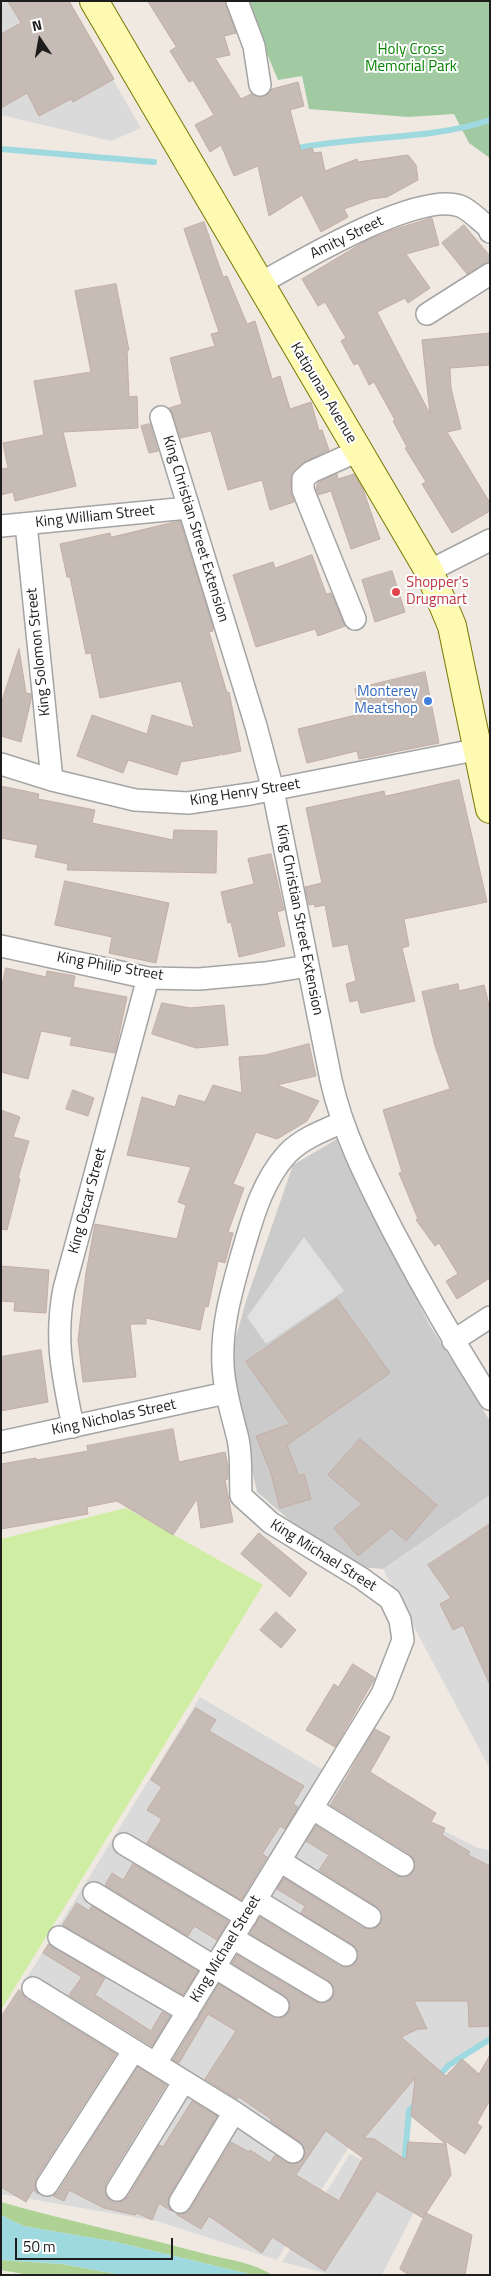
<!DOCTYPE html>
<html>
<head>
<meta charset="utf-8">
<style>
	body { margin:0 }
	#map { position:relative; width:491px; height:2276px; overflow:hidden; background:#efe9e2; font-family:"Titillium Web",sans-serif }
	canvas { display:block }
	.frame { position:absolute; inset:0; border:2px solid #1d1d1d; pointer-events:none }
	.north { position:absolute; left:15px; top:15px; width:50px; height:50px; -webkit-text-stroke:4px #fff; paint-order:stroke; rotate:348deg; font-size:14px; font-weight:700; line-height:20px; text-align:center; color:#1d1d1d }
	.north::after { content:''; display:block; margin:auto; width:18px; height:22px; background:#1d1d1d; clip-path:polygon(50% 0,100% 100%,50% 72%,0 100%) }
	.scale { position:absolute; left:15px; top:2238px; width:158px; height:22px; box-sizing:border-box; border:2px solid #1d1d1d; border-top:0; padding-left:6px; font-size:15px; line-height:18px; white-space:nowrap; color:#1d1d1d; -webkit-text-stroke:4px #fff; paint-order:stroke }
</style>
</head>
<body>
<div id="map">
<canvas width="491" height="2276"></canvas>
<div class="frame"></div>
<div class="north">N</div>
<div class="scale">50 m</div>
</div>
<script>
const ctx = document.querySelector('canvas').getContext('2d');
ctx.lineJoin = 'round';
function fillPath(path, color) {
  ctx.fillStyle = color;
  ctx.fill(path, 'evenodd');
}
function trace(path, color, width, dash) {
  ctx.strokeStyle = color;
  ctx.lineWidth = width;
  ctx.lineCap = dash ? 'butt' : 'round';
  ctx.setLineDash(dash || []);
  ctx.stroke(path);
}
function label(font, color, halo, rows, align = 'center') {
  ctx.font = font + ' "Titillium Web",sans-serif';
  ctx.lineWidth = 4;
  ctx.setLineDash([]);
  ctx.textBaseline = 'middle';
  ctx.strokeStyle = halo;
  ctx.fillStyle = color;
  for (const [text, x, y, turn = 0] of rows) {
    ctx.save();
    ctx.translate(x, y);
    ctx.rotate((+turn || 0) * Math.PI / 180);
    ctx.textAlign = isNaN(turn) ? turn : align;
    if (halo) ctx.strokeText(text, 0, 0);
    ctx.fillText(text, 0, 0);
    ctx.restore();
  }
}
const residential = new Path2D(`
	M1 1H67L141 128 111 141 1 115Z
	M490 1495V1769L383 1569Z
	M200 1697 325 1771 478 1848 490 1850V2037L446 2064 408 2111 401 2173 350 2145 277 2260 157 2221 1 2194V2020Z
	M350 2154 424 2192 382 2275H333L282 2262Z`);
const religious = new Path2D(`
	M337 1139 429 1324 490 1421V1495L383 1569 360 1567 293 1523 257 1492 235 1393 234 1344 246 1301 293 1165Z`);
const grass = new Path2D(`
	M126 1508 263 1585 1 2010V1539Z`);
const forest = new Path2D(`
	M1 2202C68 2221 135 2235 202 2253 224 2259 253 2262 272 2275H253L116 2242 23 2226 1 2215Z
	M1 2260 62 2264 122 2275H30L1 2270Z`);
const cemetery = new Path2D(`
	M245 1H490V158L469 143 454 114 408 117 309 109 302 76 278 80Z`);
const parking = new Path2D(`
	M304 1237 344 1291 266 1344 247 1317Z`);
const water = new Path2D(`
	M1 2215 23 2226 116 2242 253 2275H122L62 2264 1 2260Z`);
const stream = new Path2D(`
	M1 149 154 162
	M294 149C358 135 427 141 490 120
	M437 2078 449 2065 490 2039
	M404 2165 409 2111 416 2103`);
const building = new Path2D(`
	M8 1H69L114 79 73 102 71 99 39 116 27 93 1 108V34L21 23Z
	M148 1H225L236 33 224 36 230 55 215 58 241 99 251 94 262 97 268 94 272 89 298 82 304 106 290 110 301 151 312 148 314 153 321 152 325 171 357 159 358 162 408 155 416 165 418 180 387 197 371 199 344 209 348 217 321 232 302 195 269 216 258 166 234 176 221 145 210 152 195 125 214 115 193 80 189 82 170 51 176 47Z
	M432 218 439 245 406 254 430 288 408 303 405 298 377 312 430 414 422 340 490 333V365L450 368 451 388 461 429 447 432 490 503V511L452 533 422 484 426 482 405 448 407 447 393 421 395 420 374 382 369 385 358 363 354 365 341 341 346 338 325 302 318 306 302 279 364 242 393 230Z
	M204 222 223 277 227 276 247 324 255 321 272 379 280 376 290 409 311 402 319 431 322 430 329 450 306 461 292 473 290 490 294 502 270 510 262 480 228 490 211 431 180 438 169 408 182 404 170 358 215 346 211 334 219 332 184 229Z
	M464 225 490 256V262L467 274 442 243Z
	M116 284 129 350H127L129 397 137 396 138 428 63 432 76 486 15 501 13 492 1 495V469L8 468 3 443 44 435 34 381 91 372 75 291Z
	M150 424 158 451 149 453 141 426Z
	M337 474 338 479 354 474 363 489 380 539 351 549 331 491 318 495 316 488 318 483Z
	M180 521 212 624 213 631 209 632 227 693 229 692 241 751 222 755 220 752V755L181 762 177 775 128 760 123 773 77 756 92 715 147 734 152 715 194 728 181 681 100 698 91 653 86 654 70 577H67L60 544 110 533 111 537Z
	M312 555 326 594 331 593 345 626 318 636 315 629 256 647 233 575 273 562 275 568Z
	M392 571 405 612 375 622 362 580Z
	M19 649 26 693 31 694V700L21 742 1 736V704Z
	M425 672 439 743 359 759 357 751 307 763 298 729 360 714 355 689Z
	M459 780 487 902 404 919 409 946 402 948 415 1001 361 1013 358 1000 350 1002 346 984 356 981 348 944 333 947 325 905 315 907 314 904 309 905 305 887 322 883 306 808 384 791 385 796Z
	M1 786 39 794 38 799 95 810 92 823 173 840 174 830 217 831 216 873 67 870 68 864 35 857 38 845 1 838Z
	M271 854 284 910 277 912 285 946 239 957 231 922 228 923 221 892 254 884 248 859Z
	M65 881 169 903 156 963 109 953 112 937 55 925Z
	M6 968 46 977 47 971 75 976 73 987 127 997 115 1053 70 1045 72 1037 41 1031 28 1079 1 1072V991Z
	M458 984 459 991 484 985 490 1009V1278L457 1299 446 1281 458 1274 439 1243 435 1246 416 1220 418 1219 399 1173 402 1172 383 1110 450 1089 435 1046 422 992Z
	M162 1003 190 1008 224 1005 228 1045 196 1048 152 1034Z
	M309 1044 316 1076 277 1085 319 1101 307 1121 277 1139 256 1132 233 1184 244 1188 228 1232 233 1233 225 1263 218 1261 208 1307 205 1306 200 1330 146 1318V1324H130L136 1377 83 1382 78 1340 86 1273 95 1224 177 1239 186 1205 178 1202 191 1167 127 1155 142 1097 175 1107 179 1095 205 1102 213 1085 242 1093 239 1057 265 1055Z
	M73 1090 94 1098 88 1116 66 1109Z
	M1 1110 20 1117 13 1137 29 1141 18 1178 20 1179 7 1230 1 1229Z
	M1 1266 49 1270 46 1313 14 1311 15 1302 1 1301Z
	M337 1299 390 1373 287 1445 299 1476 304 1474 311 1499 280 1508 269 1466H268L256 1436 290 1424 246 1362Z
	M41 1350 48 1402 1 1411V1357Z
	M173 1429 179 1462 225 1452 228 1467V1479L225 1480 233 1522 201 1528 197 1499 173 1535 117 1501 87 1507 88 1514 1 1529V1464L36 1458 37 1460 88 1451 87 1446Z
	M360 1439 437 1505 406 1541 391 1528 358 1556 334 1528 362 1504 328 1475Z
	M490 1524V1685L463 1625 453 1630 440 1604 451 1598 428 1565Z
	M259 1533 307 1573 290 1597 241 1554Z
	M276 1612 296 1630 281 1648 260 1630Z
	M353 1664 375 1678 335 1747 306 1730 334 1684 338 1687Z
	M196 1708 216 1720 209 1731 304 1786 293 1804 298 1807 285 1829 280 1826 262 1854 267 1857 241 1900 147 1843 162 1819 147 1810 162 1787 151 1780Z
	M375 1729 390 1737 370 1772 436 1813 431 1822 445 1828 442 1835 470 1852 468 1855 490 1866V2026L469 2027 468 2001H414L427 2029H418L401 2037 446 2076 462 2059 479 2074 490 2055V2100L477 2123 482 2127 465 2154 445 2141 446 2144 411 2116 415 2078 364 2138 374 2139 406 2160 408 2142 446 2144 451 2175 423 2218 377 2191 325 2271 272 2237 262 2253 209 2216 201 2229 176 2214 186 2213 191 2208 231 2142 249 2152 250 2150 270 2163 275 2155 286 2163H298L303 2159 305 2152 300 2142 270 2121 271 2119 239 2097 237 2099 205 2079 236 2031 208 2014 179 2063 173 2060 219 1984 272 2017H284L289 2012 290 2006 285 1996 232 1963 237 1955 316 2002 322 2003 332 1998 334 1991 328 1980 250 1934 260 1917 339 1966 346 1967 356 1962 358 1955 353 1945 301 1913 305 1906 277 1889 284 1878 363 1928H375L381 1923 382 1917 377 1907 319 1870 329 1855 306 1841 316 1826 396 1876H408L414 1871V1860L410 1854 331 1805ZM326 2131 363 2158 339 2201 296 2175Z
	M133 1864 228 1921 217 1940 194 1926 188 1936 105 1885 112 1873 123 1880Z
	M77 1903 89 1911 92 1906 198 1971 183 1995 63 1925Z
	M49 1944 105 1978 95 1995 151 2031 162 2012 170 2016 152 2046 69 1995 82 1977 43 1953Z
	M19 1990 26 1999 116 2054 36 2178 35 2185 38 2194 33 2190 26 2202 1 2187V2017Z
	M138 2067 166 2085 106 2183V2195L111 2201H122L128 2197 159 2145 163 2147 192 2101 217 2116 169 2196 168 2202 171 2211 159 2203 152 2220 137 2213 135 2215 104 2208 69 2190 64 2201 53 2196 58 2192Z
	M426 2213 472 2235 465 2275H409L400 2269Z`);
const street = new Path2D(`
	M237 1 254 46 260 85
	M259 284C299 262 417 191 460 206 469 209 480 221 488 227L490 232
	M427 314 490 274
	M161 417 256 726 273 790 331 1080C343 1134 368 1182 393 1231 423 1288 455 1344 490 1399
	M26 524 52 780
	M1 526 188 508
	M429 571 490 540
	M355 619 303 490V479L311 472 358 451
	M1 764 52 780 135 800 188 803 250 794 490 747
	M1 946 148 978 199 979 265 973 308 966
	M453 1341 490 1317
	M73 1427C63 1375 54 1342 64 1289L148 978
	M1 1442 226 1393
	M313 1809 403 1865
	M124 1844 246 1917
	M280 1861 370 1917
	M94 1893 278 2006
	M256 1900 346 1955
	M59 1937 188 2012
	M233 1938 322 1991
	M33 1988 234 2112 293 2152
	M156 2063 382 1694 403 1640 400 1620 390 1599 361 1578 271 1523 241 1496C240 1477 242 1457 238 1439 232 1414 224 1390 223 1365 221 1327 231 1293 241 1257 252 1220 261 1183 287 1154 301 1139 324 1130 343 1122
	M47 2185 134 2050
	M117 2190 184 2081
	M180 2202 234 2112`);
const secondary = new Path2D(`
	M94 1 429 571 452 626 490 809`);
const markers = [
	[396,592,5,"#e0444e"],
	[428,701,5,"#3f7fe0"]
];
const parkNames = [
	["Holy Cross",411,50],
	["Memorial Park",411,67]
];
const streetNames = [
	["Amity Street",347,238,-26],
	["Katipunan Avenue",323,393,59],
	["King William Street",95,517,-6],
	["King Christian Street Extension",195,529,73],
	["King Solomon Street",39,652,-96],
	["King Henry Street",245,793,-9],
	["King Christian Street Extension",299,920,79],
	["King Philip Street",110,967,10],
	["King Oscar Street",88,1201,-75],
	["King Nicholas Street",114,1418,-12],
	["King Michael Street",323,1556,32],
	["King Michael Street",226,1949,-59]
];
const healthNames = [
	["Shopper's",406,583],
	["Drugmart",406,600]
];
const shopNames = [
	["Monterey",418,692],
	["Meatshop",418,709]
];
fillPath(residential, '#dbdada');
fillPath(religious, '#cbcbcb');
fillPath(grass, '#d0eea3');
fillPath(forest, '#add293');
fillPath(cemetery, '#a1caa3');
fillPath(parking, '#e1e1e1');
fillPath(water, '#9fd9e0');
trace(stream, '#9fd9e0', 6);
fillPath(building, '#c7bbb5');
trace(building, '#c2ada3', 1);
trace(street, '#a4a4a4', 24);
trace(secondary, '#787800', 30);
trace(street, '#fff', 21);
trace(secondary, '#fefab1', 28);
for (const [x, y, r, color] of markers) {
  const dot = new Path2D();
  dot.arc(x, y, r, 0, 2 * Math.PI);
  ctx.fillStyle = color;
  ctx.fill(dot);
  trace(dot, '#fff', 2);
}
label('15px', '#078303', '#fff', parkNames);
label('15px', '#1d1d1d', '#fff', streetNames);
label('15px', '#be3a42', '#fff', healthNames, 'left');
label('15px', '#366cbe', '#fff', shopNames, 'right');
</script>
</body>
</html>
